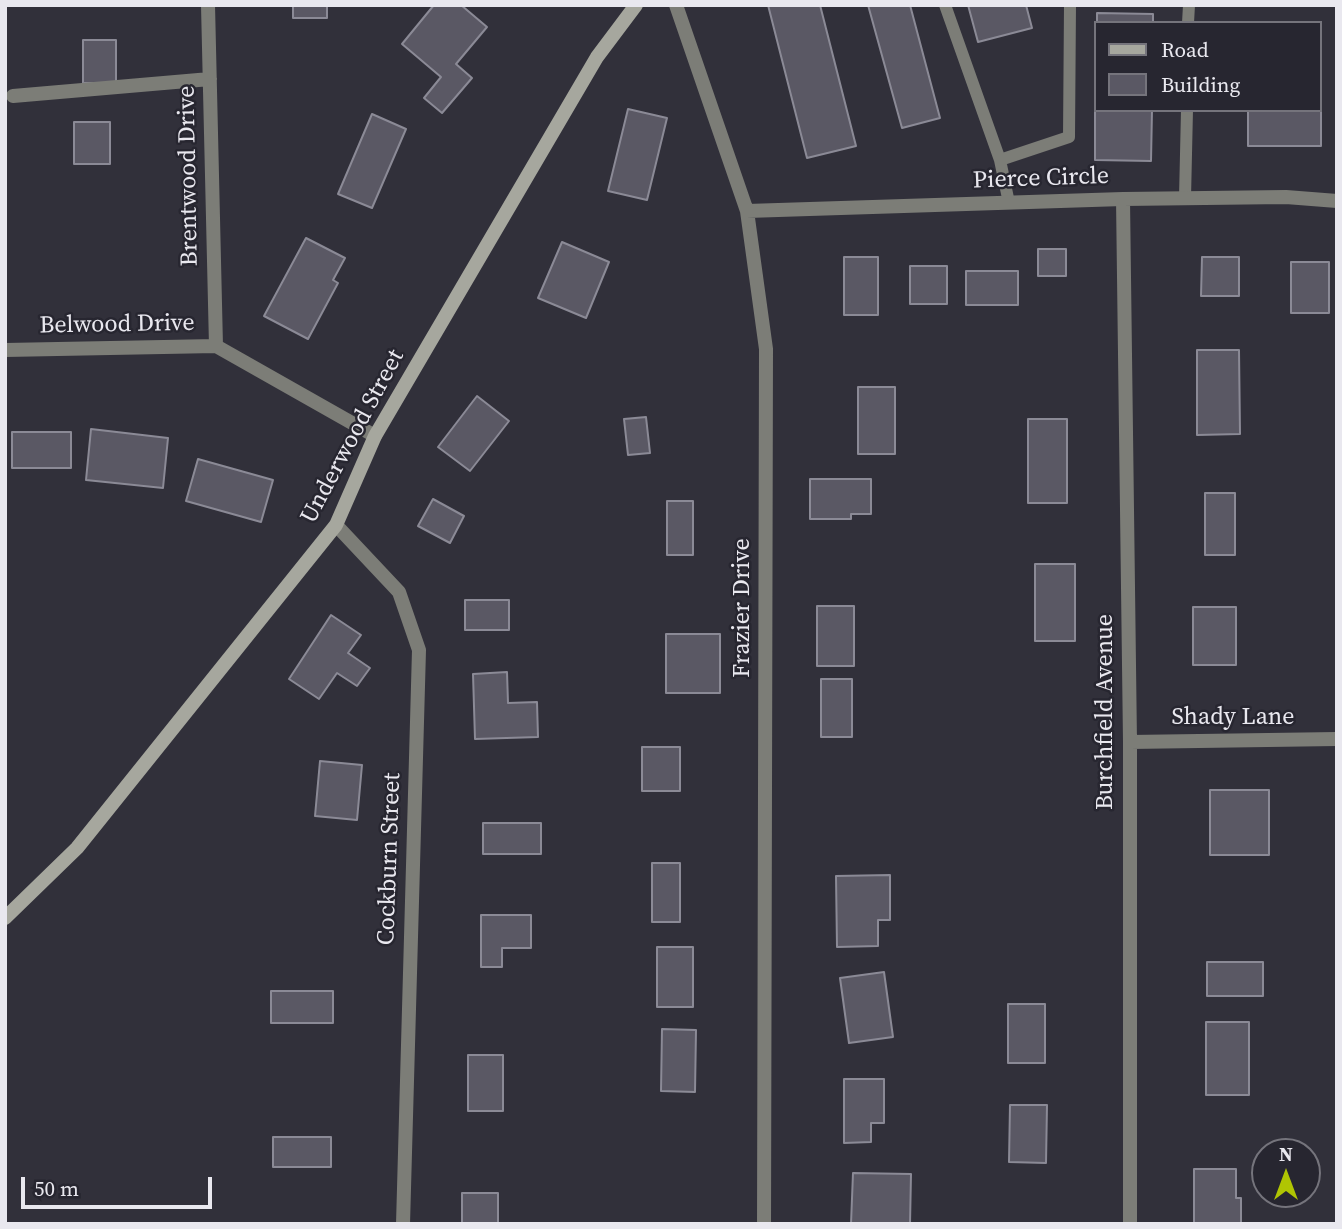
<!DOCTYPE html>
<html>
<head>
<meta charset="utf-8">
<style>
	body { margin:0 }
	#map { position:relative; width:1342px; height:1229px; overflow:hidden; background:#31303a; font-family:"Source Serif 4",serif }
	canvas { display:block }
	.frame { position:absolute; inset:0; border:7px solid #e9e8ef; pointer-events:none }
	.legend { position:absolute; left:1094px; top:21px; width:228px; height:91px; box-sizing:border-box; background:#272630; border:2px solid #75747c; margin:0; padding:9px 12px; list-style:none; font-size:21px; color:#e9e8ef }
	.legend li { display:flex; align-items:center; gap:14px; height:35px }
	.legend b { width:35px; border:2px solid #75747c }
	.north { position:absolute; left:1251px; top:1138px; width:70px; height:70px; box-sizing:border-box; background:#272630; border:2px solid #75747c; border-radius:50%; rotate:0deg; font-size:19px; font-weight:700; line-height:28px; text-align:center; color:#e9e8ef }
	.north::after { content:''; display:block; margin:auto; width:24px; height:32px; background:#b0c503; clip-path:polygon(50% 0,100% 100%,50% 72%,0 100%) }
	.scale { position:absolute; left:21px; top:1177px; width:191px; height:32px; box-sizing:border-box; border:4px solid #e9e8ef; border-top:0; padding-left:9px; font-size:21px; line-height:24px; white-space:nowrap; color:#e9e8ef; -webkit-text-stroke:5px #272630; paint-order:stroke }
</style>
</head>
<body>
<div id="map">
<canvas width="1342" height="1229"></canvas>
<div class="frame"></div>
<ul class="legend">
<li><b style="height:9px;background:#a6a79e"></b>Road</li>
<li><b style="height:19px;background:#5a5864"></b>Building</li>
</ul>
<div class="north">N</div>
<div class="scale">50 m</div>
</div>
<script>
const ctx = document.querySelector('canvas').getContext('2d');
ctx.lineJoin = 'round';
function fillPath(path, color) {
  ctx.fillStyle = color;
  ctx.fill(path, 'evenodd');
}
function trace(path, color, width, dash) {
  ctx.strokeStyle = color;
  ctx.lineWidth = width;
  ctx.lineCap = dash ? 'butt' : 'round';
  ctx.setLineDash(dash || []);
  ctx.stroke(path);
}
function label(font, color, halo, rows, align = 'center') {
  ctx.font = font + ' "Source Serif 4",serif';
  ctx.lineWidth = 5;
  ctx.setLineDash([]);
  ctx.textBaseline = 'middle';
  ctx.strokeStyle = halo;
  ctx.fillStyle = color;
  for (const [text, x, y, turn = 0] of rows) {
    ctx.save();
    ctx.translate(x, y);
    ctx.rotate((+turn || 0) * Math.PI / 180);
    ctx.textAlign = isNaN(turn) ? turn : align;
    if (halo) ctx.strokeText(text, 0, 0);
    ctx.fillText(text, 0, 0);
    ctx.restore();
  }
}
const building = new Path2D(`
	M293 5H327V18H293Z
	M434 5H461L487 27 456 64 472 78 442 113 424 98 441 77 402 44Z
	M768 5H820L856 146 807 158Z
	M868 5H910L940 118 902 128Z
	M968 5H1026L1032 28 978 42Z
	M1097 13 1153 14V23H1097Z
	M83 40H116V83H83Z
	M1319 104H1321V146H1248V110H1319Z
	M628 109 667 118 647 200 608 191Z
	M1095 110H1152L1151 161 1095 160Z
	M372 114 406 129 372 208 338 194Z
	M74 122H110V164H74Z
	M306 238 345 258 333 280 338 283 308 339 264 316Z
	M562 242 609 262 586 318 538 298Z
	M1038 249H1066V276H1038Z
	M844 257H878V315H844Z
	M1202 257H1239V296H1201Z
	M1291 262H1329V313H1291Z
	M910 266H947V304H910Z
	M966 271H1018V305H966Z
	M1197 350H1239L1240 434 1197 435Z
	M858 387H895V454H858Z
	M477 396 509 421 470 471 438 447Z
	M646 417 650 453 628 455 624 419Z
	M1028 419H1067V503H1028Z
	M91 429 168 438 163 488 86 480Z
	M12 432H71V468H12Z
	M198 459 273 480 261 522 186 501Z
	M810 479H871V514H851V519H810Z
	M1205 493H1235V555H1205Z
	M433 499 464 516 450 543 418 526Z
	M667 501H693V555H667Z
	M1035 564H1075V641H1035Z
	M465 600H509V630H465Z
	M817 606H854V666H817Z
	M1193 607H1236V665H1193Z
	M331 615 361 635 348 653 370 668 357 686 337 673 319 699 289 679Z
	M666 634H720V693H666Z
	M507 672 508 703 537 702 538 737 475 739 473 674Z
	M821 679H852V737H821Z
	M642 747H680V791H642Z
	M320 761 362 765 357 820 315 816Z
	M1210 790H1269V855H1210Z
	M483 823H541V854H483Z
	M652 863H680V922H652Z
	M890 875V920H878V946L837 947 836 876Z
	M481 915H531V948H502V967H481Z
	M657 947H693V1007H657Z
	M1207 962H1263V996H1207Z
	M884 972 893 1037 849 1043 840 978Z
	M271 991H333V1023H271Z
	M1008 1004H1045V1063H1008Z
	M1206 1022H1249V1095H1206Z
	M662 1029 696 1030 695 1092 661 1091Z
	M468 1055H503V1111H468Z
	M844 1079H884V1123H871V1142L844 1143Z
	M1010 1105H1047L1046 1163 1009 1162Z
	M273 1137H331V1167H273Z
	M1194 1169H1236V1198H1241V1224H1194Z
	M853 1173 911 1174 910 1224H851Z
	M462 1193H498V1224H462Z`);
const lane = new Path2D(`
	M945 5 1000 160
	M1188 23 1189 5
	M1185 198 1187 110
	M1009 203 1000 160 1069 137 1070 5`);
const street = new Path2D(`
	M208 5 216 346
	M676 5 747 211 766 349 764 1224
	M13 96 210 79
	M1123 199 1130 742V1224
	M747 211 1123 199 1286 197 1337 201
	M5 350 216 346 375 436
	M336 525 399 592 419 650 403 1224
	M1130 742 1337 739`);
const secondary = new Path2D(`
	M5 918 77 848 336 525 375 436 597 57 636 5`);
const streetNames = [
	["Brentwood Drive",189,176,-91],
	["Pierce Circle",1041,179,-2],
	["Belwood Drive",117,325,-1],
	["Underwood Street",353,437,-62],
	["Frazier Drive",743,608,-90],
	["Burchfield Avenue",1106,712,-90],
	["Shady Lane",1233,718],
	["Cockburn Street",390,859,-88]
];
fillPath(building, '#5a5864');
trace(building, '#8b8a96', 2);
trace(lane, '#7c7d77', 12);
trace(street, '#7c7d77', 14);
trace(secondary, '#a6a79e', 14);
label('24px', '#e9e8ef', '#272630', streetNames);
</script>
</body>
</html>
